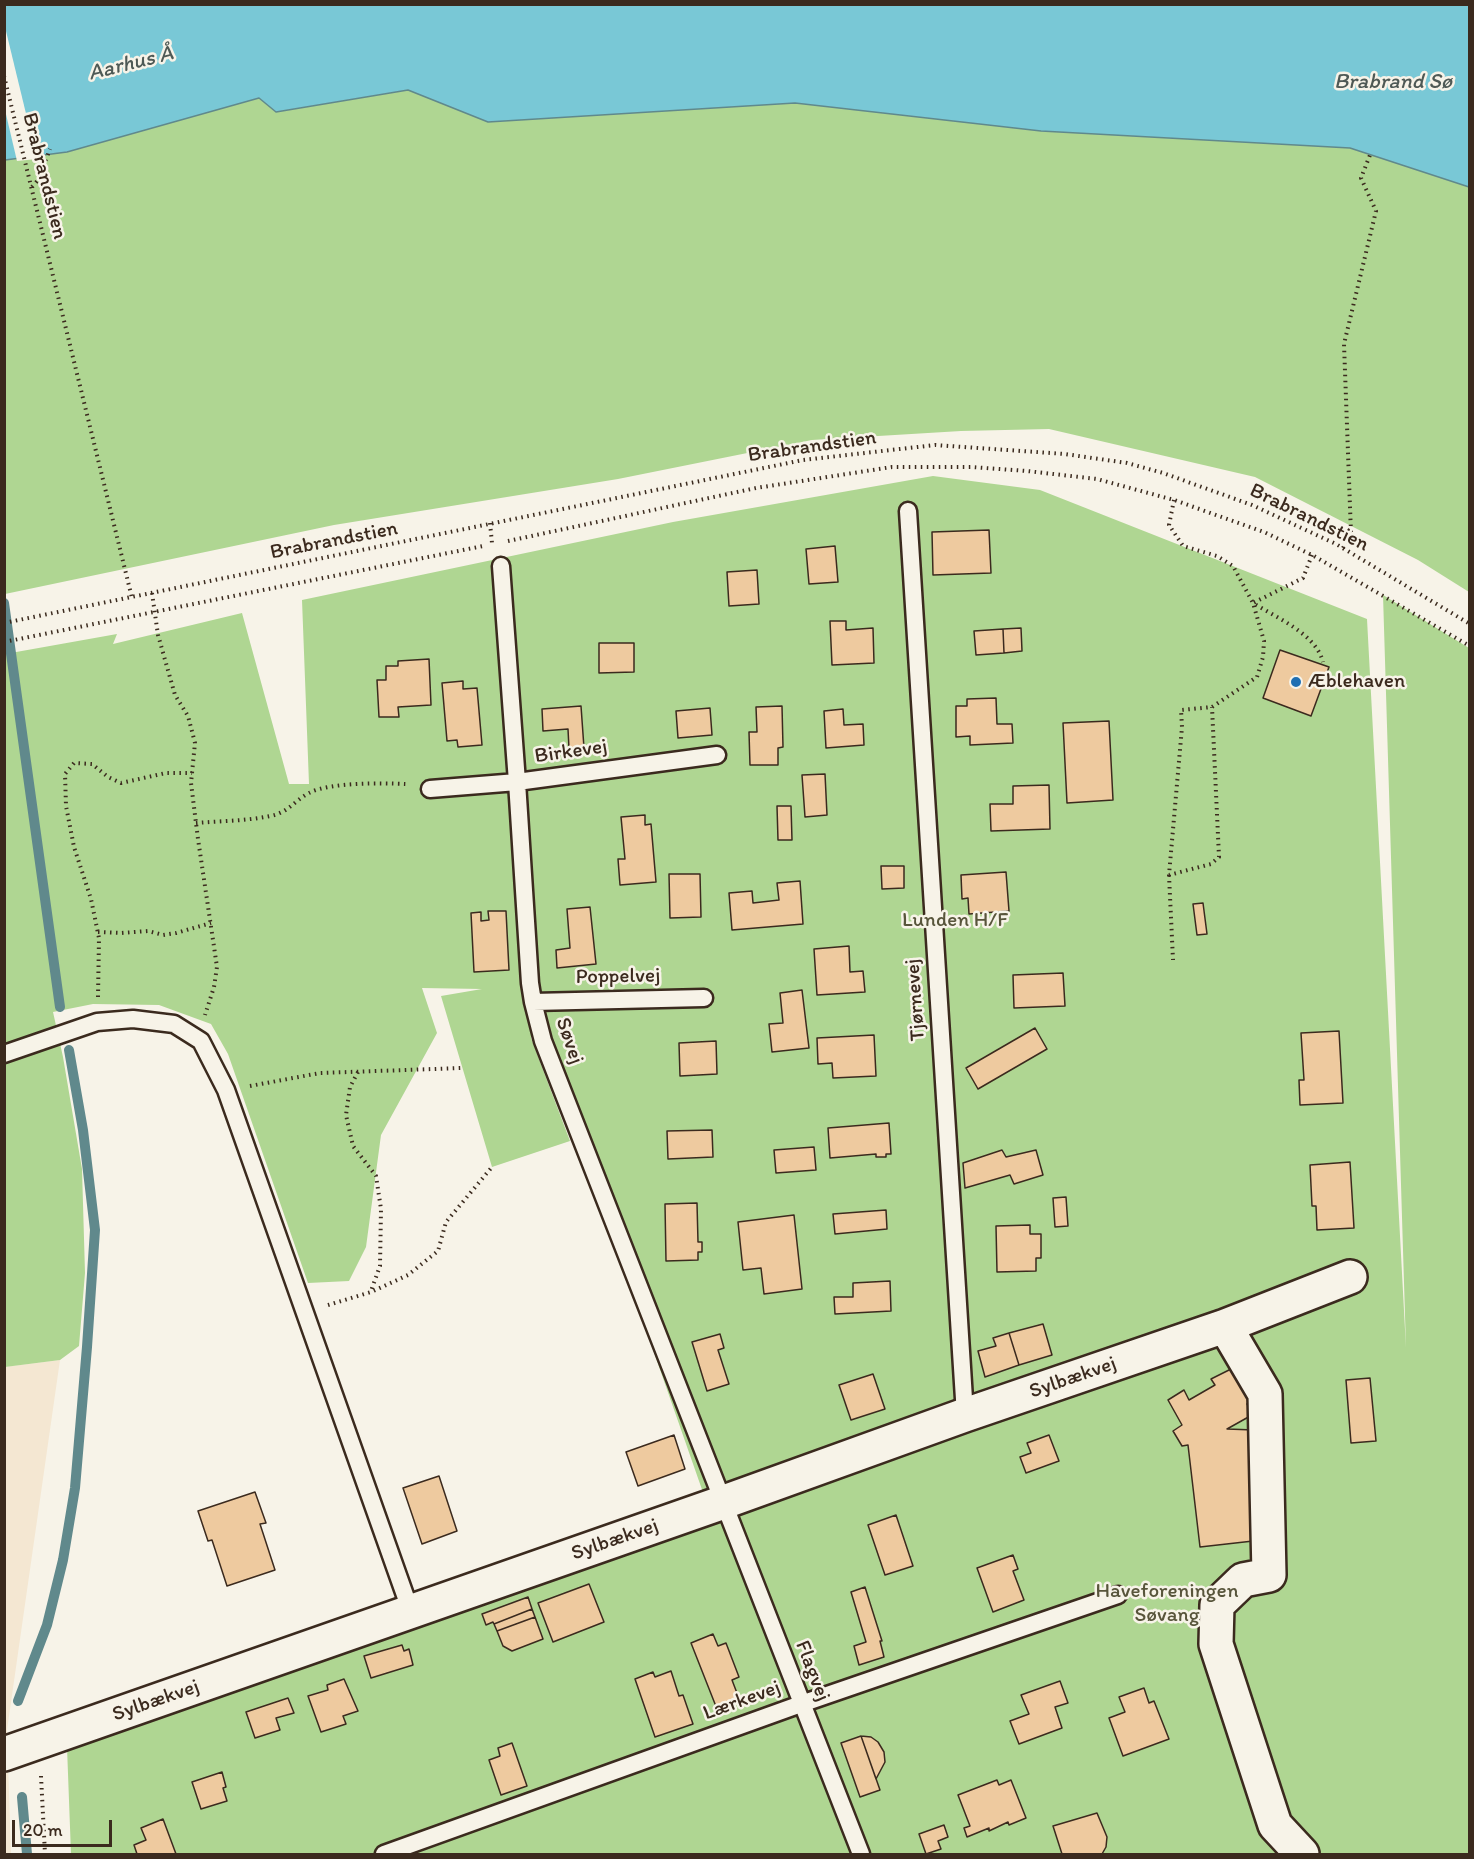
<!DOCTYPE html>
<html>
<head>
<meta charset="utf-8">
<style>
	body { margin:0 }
	#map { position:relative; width:1474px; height:1859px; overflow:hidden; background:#f7f3e8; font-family:Itim,sans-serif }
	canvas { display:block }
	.frame { position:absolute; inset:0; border:6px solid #3b2a1e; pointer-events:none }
	.scale { position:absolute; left:12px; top:1820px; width:100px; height:27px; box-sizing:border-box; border:3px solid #3b2a1e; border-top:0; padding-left:8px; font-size:18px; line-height:21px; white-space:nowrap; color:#3b2a1e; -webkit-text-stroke:4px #f7f3e8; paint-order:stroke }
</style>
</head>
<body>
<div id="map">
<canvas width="1474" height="1859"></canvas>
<div class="frame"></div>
<div class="scale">20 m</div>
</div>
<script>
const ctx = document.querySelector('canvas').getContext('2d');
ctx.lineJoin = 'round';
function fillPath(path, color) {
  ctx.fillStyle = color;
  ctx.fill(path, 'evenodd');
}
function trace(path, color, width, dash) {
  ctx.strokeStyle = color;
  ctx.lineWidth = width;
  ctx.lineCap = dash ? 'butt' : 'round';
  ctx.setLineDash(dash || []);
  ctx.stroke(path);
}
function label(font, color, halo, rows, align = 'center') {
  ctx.font = font + ' Itim,sans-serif';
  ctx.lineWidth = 5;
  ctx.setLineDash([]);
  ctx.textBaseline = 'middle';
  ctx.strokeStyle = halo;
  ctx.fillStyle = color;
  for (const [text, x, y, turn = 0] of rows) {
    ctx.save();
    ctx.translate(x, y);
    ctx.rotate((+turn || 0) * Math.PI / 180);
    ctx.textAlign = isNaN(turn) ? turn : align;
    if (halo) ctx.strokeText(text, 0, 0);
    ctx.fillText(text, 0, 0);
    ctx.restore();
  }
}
const built = new Path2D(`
	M60 1360 7 1730 11 1854H4V1367Z`);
const green = new Path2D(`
	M408 90 488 122 795 103 1041 131 1350 148 1469 187V592L1418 560 1255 477 1049 429 961 431 812 440 618 479 334 525 5 594 4 160 67 152 259 98 276 112Z
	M933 476 1040 490 1367 619 1406 1348 1383 595 1469 648V1854H71L67 1747 706 1501 531 1001V1038L570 1141 492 1167 441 996 482 989 422 988 437 1033 381 1135 366 1247 349 1281 308 1283 228 1054 211 1024 159 1005 93 1004 53 1012 63 1057 82 1169 85 1273 79 1346 60 1360 5 1367V654L117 634 113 644 242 613 289 784H309L302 600 673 522Z`);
const water = new Path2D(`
	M4 5H1469V187L1350 148 1041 131 795 103 488 122 408 90 276 112 259 98 67 152 5 160Z`);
const pier = new Path2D(`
	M5 27 37 159 17 161 5 110Z`);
const stream = new Path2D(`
	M4 603 60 1007
	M18 1701 47 1625 63 1560 75 1488 87 1347 95 1230 83 1130 69 1050
	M22 1797 27 1854`);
const building = new Path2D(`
	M989 530 991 573 933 575 932 532Z
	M835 546 838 582 809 584 806 549Z
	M757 570 759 604 729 606 727 572Z
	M830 621H846V630L873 628 874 663 832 665Z
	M1021 628 1022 651 1004 653 1003 629Z
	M1003 629 1004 653 976 655 974 631Z
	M599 643H634V672L599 673Z
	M1280 650 1329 667 1311 716 1263 698Z
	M429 659 431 705 398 707 399 717H379L377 680H386V666H398V661Z
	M463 681V689L477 688 482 745 458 747 457 740 447 741 442 683Z
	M996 698 997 724H1012L1013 743 970 745V736L956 737V706H967V699Z
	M581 706 584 748 569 749 568 729 543 731 542 709Z
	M782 706 783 747 778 748V765H750L749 732H757L756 707Z
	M710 708 712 735 678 738 676 711Z
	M843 709 844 725 863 724 864 745 826 748 824 711Z
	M1109 721 1113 800 1067 803 1063 723Z
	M825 774 827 815 805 817 802 775Z
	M1049 785 1050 829 991 831 990 804H1013V786Z
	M777 806H791L792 840H778Z
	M645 815V825L651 824 656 882 620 885 618 859H625L621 817Z
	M881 866H904V888L882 889Z
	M1006 872 1009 911 969 914 968 898 962 899 961 875Z
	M669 874H700L701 917 670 918Z
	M800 881 803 924 732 930 729 893 752 891 753 903 779 900 777 883Z
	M1203 903 1207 934 1197 935 1193 904Z
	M590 907 596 964 557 968 556 950 570 948 567 909Z
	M488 911H506L509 970 474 972 471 913 481 912V921L489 920Z
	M849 946 850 972 863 971 865 992 817 995 814 949Z
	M1063 973 1065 1006 1014 1008 1013 975Z
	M802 990 809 1048 772 1052 769 1024 783 1023 780 993Z
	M1035 1028 1047 1049 978 1089 966 1068Z
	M1339 1031 1343 1103 1300 1105 1299 1080H1304L1301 1033Z
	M874 1035 876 1076 833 1078 832 1063 818 1064 817 1038Z
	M716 1041 717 1074 680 1076 679 1043Z
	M889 1123 891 1154H886V1157H876V1154L830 1158 828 1128Z
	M712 1130 713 1157 668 1159 667 1131Z
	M814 1147 816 1170 776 1173 774 1150Z
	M1002 1150 1006 1157 1036 1150 1043 1175 1014 1184 1010 1175 965 1188 963 1163Z
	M1350 1162 1354 1228 1317 1230 1316 1206H1312L1310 1165Z
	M1066 1197 1068 1226 1055 1227 1053 1198Z
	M697 1203 698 1242H702V1252H698V1260L666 1261 665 1204Z
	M886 1210 887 1229 835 1234 833 1214Z
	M794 1215 802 1289 764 1294 761 1268 743 1270 738 1222Z
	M1030 1225V1234H1041V1258H1036V1271L997 1272 996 1226Z
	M890 1281 891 1311 835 1314 834 1297H853V1283Z
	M1043 1324 1052 1355 1019 1365 1009 1333Z
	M1009 1333 1019 1365 985 1377 978 1351 996 1346 993 1338Z
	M720 1334 724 1348 718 1350 729 1384 707 1391 692 1342Z
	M1233 1368 1252 1401 1247 1404 1252 1415 1227 1429 1254 1430 1262 1540 1200 1547 1188 1445 1182 1446 1173 1431 1182 1425 1168 1400 1184 1390 1189 1400 1215 1385 1211 1379Z
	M873 1374 885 1409 851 1420 839 1385Z
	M1370 1378 1376 1441 1351 1443 1346 1380Z
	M674 1435 685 1469 638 1486 626 1452Z
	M1049 1435 1059 1461 1026 1473 1020 1457 1031 1453 1027 1443Z
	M439 1476 457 1531 422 1544 403 1488Z
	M255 1492 266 1523 260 1524 275 1570 227 1586 212 1540 208 1541 198 1511Z
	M896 1515 913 1566 885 1575 868 1525Z
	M1013 1555 1018 1569 1013 1571 1024 1600 993 1612 977 1568Z
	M589 1584 604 1622 553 1642 538 1603Z
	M865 1587 882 1641H880L884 1657 859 1665 854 1646 866 1642 851 1592Z
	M528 1597 532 1609 494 1624 493 1622 486 1625 482 1614Z
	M532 1609 535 1617 497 1631 494 1624Z
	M535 1617 543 1639 512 1651 503 1646 497 1631Z
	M713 1634 718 1646 726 1643 739 1677 732 1680 740 1701 717 1709 691 1643Z
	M402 1645 404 1651 409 1649 413 1665 371 1678 364 1656Z
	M671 1671 679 1696 683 1695 693 1724 655 1737 635 1679 653 1672 655 1677Z
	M344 1679 358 1711 343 1716 346 1724 321 1732 308 1696 328 1690 327 1685Z
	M1060 1681 1068 1703 1055 1707 1062 1728 1019 1744 1010 1721 1029 1714 1021 1695Z
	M1144 1688 1149 1703 1154 1701 1169 1739 1123 1756 1109 1718 1125 1712 1119 1697Z
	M288 1698 294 1713 276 1718 280 1730 255 1738 246 1712Z
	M861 1736 871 1737 878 1742 884 1752 885 1762 876 1779Z
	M861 1736 880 1790 860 1797 841 1743Z
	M512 1743 527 1786 501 1795 489 1760 500 1756 498 1748Z
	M222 1772 226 1787 223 1788 227 1801 201 1809 192 1782Z
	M997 1780 999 1785 1011 1780 1026 1818 1009 1825 1008 1822 989 1831V1828L967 1837 964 1828 970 1826 958 1795Z
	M1097 1813 1107 1837 1106 1847 1102 1854H1062L1053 1826Z
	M163 1819 176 1854H137L134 1845 146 1840 141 1828Z
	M944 1825 948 1837 938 1841 941 1849 926 1854 919 1834Z`);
const path = new Path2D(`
	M4 76 132 598
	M32 187 38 180 50 149
	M1174 500 1169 525 1183 546 1217 556 1233 566 1253 603 1264 641 1263 657 1257 677 1212 707 1181 710 1182 727 1169 875 1211 864 1219 857 1212 707
	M490 523 492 543
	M508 541 756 488 892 467H971L1027 471 1097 479 1174 500 1264 532 1312 555 1470 646
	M1343 548 1351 534 1344 344 1376 211 1361 178 1370 155
	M1312 555 1303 578 1253 603C1277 618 1316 634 1323 662
	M152 593 158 635 175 695 188 716 195 743 191 783 198 839 217 967 214 987 205 1015
	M4 623 803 460 935 445 1065 454 1127 463 1163 473 1252 505 1336 544 1470 624
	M4 642 483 546
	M196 823C220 821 246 821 270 816 288 813 295 800 309 793 330 782 382 783 406 784
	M1169 875 1173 960
	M98 932 121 933 148 931 163 935 176 933 211 923
	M98 997 99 938 91 899 74 847 66 806 65 774 74 763 92 764 108 777 121 783 166 773H192
	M358 1072 350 1087 346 1115 353 1146 376 1176 381 1209 380 1266 371 1291
	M250 1086 320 1073 462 1068
	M328 1305 371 1292 408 1275 438 1251 446 1222 492 1167
	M41 1776 45 1854`);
const lane = new Path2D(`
	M908 511 965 1415
	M501 566 517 782 530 983 533 1002 543 1041 861 1854
	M430 789 517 782 717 755
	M533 1002 704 998
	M4 1054 97 1022 133 1019 174 1024 201 1041 226 1090 411 1612
	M384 1854 801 1704 1118 1595`);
const street = new Path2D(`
	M1225 1326 1265 1394 1269 1575 1243 1580 1217 1605 1216 1644 1275 1825 1302 1854
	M4 1754 724 1502 965 1415 1225 1326 1350 1277`);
const markers = [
	[1296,682,6,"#1f6fb2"]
];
const streetNames = [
	["Brabrandstien",44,176,76],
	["Brabrandstien",812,447,-8],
	["Brabrandstien",1309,518,26],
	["Brabrandstien",334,541,-11],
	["Birkevej",571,752,-8],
	["Poppelvej",618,977,-1],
	["Tjørnevej",916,1000,-94],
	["Søvej",569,1041,71],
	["Sylbækvej",1073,1378,-19],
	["Sylbækvej",615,1540,-19],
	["Flagvej",812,1671,69],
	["Sylbækvej",156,1701,-19],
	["Lærkevej",742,1701,-20]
];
const poiNames = [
	["Æblehaven",1308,682]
];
const parkNames = [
	["Lunden H/F",955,921],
	["Haveforeningen",1167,1592],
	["Søvang",1167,1616]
];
const waterNames = [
	["Aarhus Å",131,64,-14],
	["Brabrand Sø",1393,82]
];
fillPath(built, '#f4e7d2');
fillPath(green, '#afd692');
fillPath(water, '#79c8d6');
trace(water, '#60898c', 1.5);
fillPath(pier, '#f7f3e8');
trace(stream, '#60898c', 10);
fillPath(building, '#eeca9f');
trace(building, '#3b2a1e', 1.5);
trace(lane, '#3b2a1e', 21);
trace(street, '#3b2a1e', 38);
trace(path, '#3b2a1e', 4, [1.5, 4.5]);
trace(lane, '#f7f3e8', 16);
trace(street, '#f7f3e8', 33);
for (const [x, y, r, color] of markers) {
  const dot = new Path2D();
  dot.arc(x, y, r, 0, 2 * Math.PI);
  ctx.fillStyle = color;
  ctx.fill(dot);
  trace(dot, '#f7f3e8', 2);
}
label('21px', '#3b2a1e', '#f7f3e8', streetNames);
label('21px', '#3b2a1e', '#f7f3e8', poiNames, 'left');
label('21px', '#58553b', '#f7f3e8', parkNames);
label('italic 22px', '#4e5955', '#f7f3e8', waterNames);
</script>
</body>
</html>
